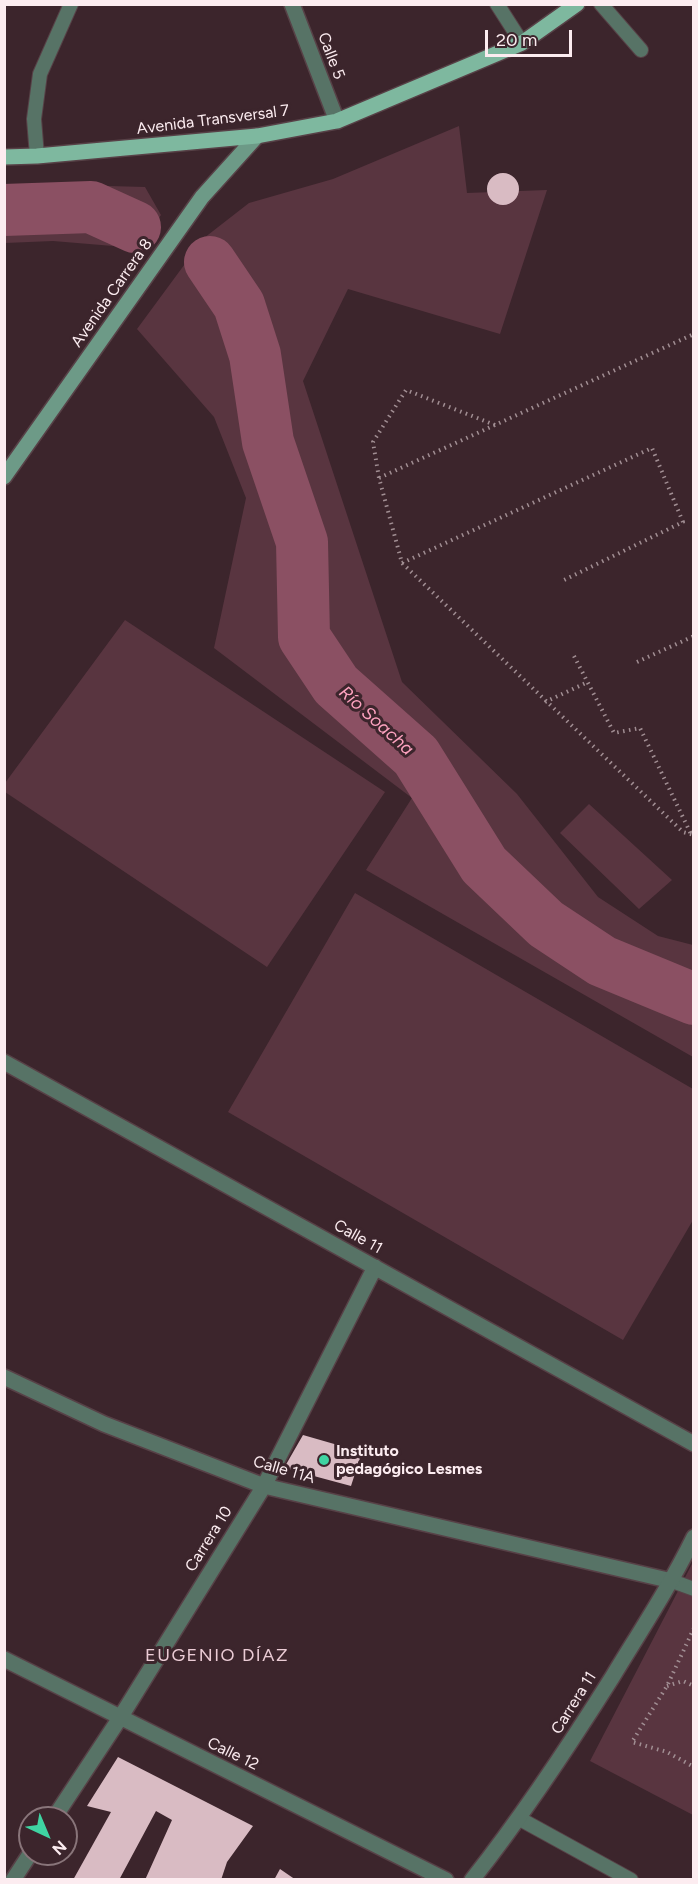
<!DOCTYPE html>
<html>
<head>
<meta charset="utf-8">
<style>
	body { margin:0 }
	#map { position:relative; width:698px; height:1884px; overflow:hidden; background:#3c252c; font-family:Figtree,sans-serif }
	canvas { display:block }
	.frame { position:absolute; inset:0; border:6px solid #fcecf0; pointer-events:none }
	.north { position:absolute; left:18px; top:1806px; width:60px; height:60px; box-sizing:border-box; background:#3c252c; border:2px solid #89757a; border-radius:50%; rotate:136deg; font-size:16px; font-weight:700; line-height:24px; text-align:center; color:#fcecf0 }
	.north::after { content:''; display:block; margin:auto; width:21px; height:27px; background:#3fd4a2; clip-path:polygon(50% 0,100% 100%,50% 72%,0 100%) }
	.scale { position:absolute; left:485px; top:30px; width:87px; height:27px; box-sizing:border-box; border:3px solid #fcecf0; border-top:0; padding-left:8px; font-size:18px; line-height:21px; white-space:nowrap; color:#fcecf0; -webkit-text-stroke:4px #3c252c; paint-order:stroke }
</style>
</head>
<body>
<div id="map">
<canvas width="698" height="1884"></canvas>
<div class="frame"></div>
<div class="north">N</div>
<div class="scale">20 m</div>
</div>
<script>
const ctx = document.querySelector('canvas').getContext('2d');
ctx.lineJoin = 'round';
function fillPath(path, color) {
  ctx.fillStyle = color;
  ctx.fill(path, 'evenodd');
}
function trace(path, color, width, dash) {
  ctx.strokeStyle = color;
  ctx.lineWidth = width;
  ctx.lineCap = dash ? 'butt' : 'round';
  ctx.setLineDash(dash || []);
  ctx.stroke(path);
}
function label(font, color, halo, rows, align = 'center') {
  ctx.font = font + ' Figtree,sans-serif';
  ctx.lineWidth = 6;
  ctx.setLineDash([]);
  ctx.textBaseline = 'middle';
  ctx.strokeStyle = halo;
  ctx.fillStyle = color;
  for (const [text, x, y, turn = 0] of rows) {
    ctx.save();
    ctx.translate(x, y);
    ctx.rotate((+turn || 0) * Math.PI / 180);
    ctx.textAlign = isNaN(turn) ? turn : align;
    if (halo) ctx.strokeText(text, 0, 0);
    ctx.fillText(text, 0, 0);
    ctx.restore();
  }
}
const green = new Path2D(`
	M459 126 467 193 547 190 500 334 348 289 303 381 402 682 517 794 598 897 658 936 693 945V1057L366 870 412 798 214 648 246 498 214 417 137 329 204 238 249 203 333 179Z
	M72 185 145 187 161 215 137 248 53 241 5 243V187Z
	M125 620 385 792 267 967 5 792V783Z
	M589 804 672 880 639 909 560 833Z
	M355 893 693 1089V1220L623 1340 228 1112Z
	M693 1562V1815L590 1761Z`);
const river = new Path2D(`
	M4 210 91 207 135 227
	M210 262 239 305 255 355 268 442 302 542 304 637 336 685 416 756 484 865 546 924 602 961 694 999`);
const building = new Path2D(`
	M487 189a16 16 0 1 1 32 0a16 16 0 1 1-32 0Z
	M303 1435 362 1452 351 1486 284 1468Z
	M118 1757 253 1826 227 1862 221 1880H145L172 1820 156 1811 119 1880H73L111 1812 87 1806Z
	M280 1869 296 1880H274Z`);
const path = new Path2D(`
	M495 425 406 390 373 442 379 478 402 563 683 832 694 835
	M379 478 694 334
	M402 563 652 448 683 522 562 581
	M574 656 614 733 640 728 691 834
	M637 662 694 636
	M545 702 588 682
	M694 1628 667 1686 632 1742 667 1752 694 1767
	M667 1686 683 1681 694 1686`);
const service = new Path2D(`
	M497 4 522 43
	M601 4 641 50
	M37 156 34 119 40 74 71 4
	M672 1581 694 1589
	M520 1819 631 1880`);
const minor = new Path2D(`
	M292 4 337 121
	M4 1062 694 1444
	M4 1377 104 1424 264 1486 672 1581
	M4 1659 446 1880
	M54 1818 120 1718 264 1486 375 1267
	M13 1880 30 1854`);
const tertiary = new Path2D(`
	M472 1880C524 1814 569 1746 613 1676 641 1630 670 1586 694 1537`);
const secondary = new Path2D(`
	M4 477 202 197 257 136`);
const primary = new Path2D(`
	M4 157 37 156 257 136 337 121 522 43 577 4`);
const markers = [
	[324,1460,6,"#3fd4a2"]
];
const streetNames = [
	["Calle 5",331,56,69],
	["Avenida Transversal 7",213,120,-7],
	["Avenida Carrera 8",112,293,-55],
	["Calle 11",358,1237,29],
	["Calle 11A",284,1470,16],
	["Carrera 10",209,1539,-58],
	["Carrera 11",574,1703,-58],
	["Calle 12",233,1754,26]
];
const poiNames = [
	["Instituto",336,1451],
	["pedagógico Lesmes",336,1469]
];
const waterNames = [
	["Río Soacha",376,721,42]
];
const neighbourhoodNames = [
	["EUGENIO DÍAZ",217,1656]
];
fillPath(green, '#593540');
trace(river, '#8b5063', 52);
fillPath(building, '#d9bbc3');
trace(service, '#574147', 16);
trace(minor, '#574147', 18);
trace(tertiary, '#574147', 18);
trace(secondary, '#574147', 18);
trace(primary, '#574147', 18);
trace(path, '#a18e93', 4, [1.5, 4.5]);
trace(service, '#577366', 14);
trace(minor, '#577366', 15);
trace(tertiary, '#577366', 15);
trace(secondary, '#6d9a87', 15);
trace(primary, '#7eb89f', 15);
for (const [x, y, r, color] of markers) {
  const dot = new Path2D();
  dot.arc(x, y, r, 0, 2 * Math.PI);
  ctx.fillStyle = color;
  ctx.fill(dot);
  trace(dot, '#3c252c', 2);
}
label('16px', '#fcecf0', '#3c252c', streetNames);
label('bold 16px', '#fcecf0', '#3c252c', poiNames, 'left');
label('italic 18px', '#fda2bf', '#3c252c', waterNames);
ctx.letterSpacing = '1.5px';
label('18px', '#ebccd5', '#3c252c', neighbourhoodNames);
ctx.letterSpacing = '0px';
</script>
</body>
</html>
